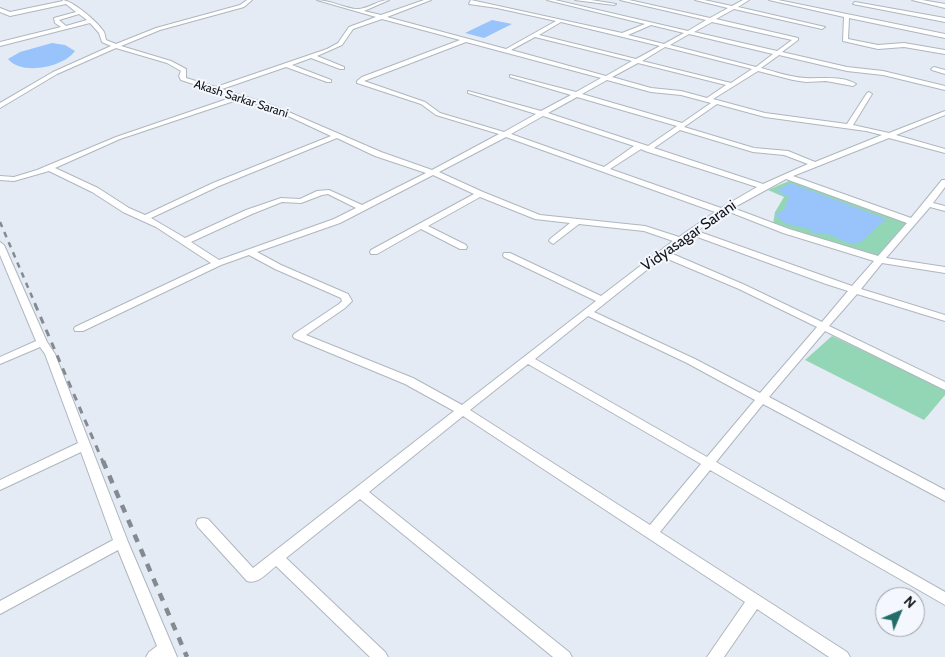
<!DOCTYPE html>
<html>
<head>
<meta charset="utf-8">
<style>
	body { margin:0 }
	#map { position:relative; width:945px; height:657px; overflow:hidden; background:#e4ebf4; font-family:Cabin,sans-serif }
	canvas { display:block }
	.north { position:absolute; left:875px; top:587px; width:50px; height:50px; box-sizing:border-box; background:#f4f8fe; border:1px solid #9a9da2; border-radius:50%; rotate:45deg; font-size:14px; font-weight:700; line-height:20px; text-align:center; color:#121417 }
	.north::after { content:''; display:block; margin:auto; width:18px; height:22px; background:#236d68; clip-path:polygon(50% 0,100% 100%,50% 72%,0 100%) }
</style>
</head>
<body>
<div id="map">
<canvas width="945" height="657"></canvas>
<div class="north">N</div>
</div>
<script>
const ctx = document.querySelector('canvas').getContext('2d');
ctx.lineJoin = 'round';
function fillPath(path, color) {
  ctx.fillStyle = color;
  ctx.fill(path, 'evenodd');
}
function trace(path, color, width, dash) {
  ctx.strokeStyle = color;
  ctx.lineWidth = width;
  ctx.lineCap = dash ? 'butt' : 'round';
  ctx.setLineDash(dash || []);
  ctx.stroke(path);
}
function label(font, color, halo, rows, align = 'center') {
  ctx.font = font + ' Cabin,sans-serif';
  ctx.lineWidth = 4;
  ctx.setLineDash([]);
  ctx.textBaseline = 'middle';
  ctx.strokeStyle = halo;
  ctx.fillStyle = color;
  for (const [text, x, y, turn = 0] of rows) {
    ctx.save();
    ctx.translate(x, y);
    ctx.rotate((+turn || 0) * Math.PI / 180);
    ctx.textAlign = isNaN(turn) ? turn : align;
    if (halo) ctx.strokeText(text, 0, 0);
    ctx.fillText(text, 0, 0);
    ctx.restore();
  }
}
const green = new Path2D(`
	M791 180 907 222 878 255 875 256 773 224 775 212 784 197 768 190Z
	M832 336 945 389V395L924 420 805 360Z`);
const water = new Path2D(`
	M492 20 512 24 484 38 465 33Z
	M52 43 65 45 75 51C64 67 22 76 8 59L20 52Z
	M790 183 886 219 862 241C850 248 839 237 827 234 822 233 816 234 811 232L812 230C800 225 783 228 775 213L782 212 787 205 785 203 790 198 777 191Z`);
const minor = new Path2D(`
	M62 0C72 0 98 22 104 32 105 34 105 37 106 40L116 44 156 28 240 5 247 0H252L244 7 160 30 121 46 171 61 186 69V78L216 87 327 49 338 43 349 27 376 17 317 0C330 0 349 10 359 9 370 8 378 0 389 0L364 11 381 15 424 0H431L387 17 506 49 556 21 497 8 469 4 471 0 622 33 645 24 547 0H555L688 31 706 20 620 0H629L710 18 728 8 695 0H704L732 6 743 0H749L738 7 825 27 822 29 734 9 716 19 798 38V40L782 52 847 67 883 71 945 86V90L883 75 847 71 779 55 761 68C776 72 790 77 805 78 821 79 841 75 856 84L853 86 826 81 806 82 793 80 758 71 713 99 765 113 847 124 867 93 869 92 872 94 853 125 889 133 945 111V115L896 135 945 149V153L889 138 793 176 911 218 942 180H945V187L933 203 945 206V211L930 207 886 258 945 267V273L882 263 861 289 945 315V321L857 294 829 326 945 382V390L825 331 769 397 945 490V501L763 404 716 462 945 592V605L710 470 660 532 847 652 850 657H829L757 609 724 657H707L745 602 463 416 369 492 569 652 572 657H553L360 499 286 558 385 652 388 657H370L276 566C268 572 258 585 247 581L198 527 196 523 198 519 203 518 208 519 253 568 454 411 405 384 294 338 293 336 294 334 339 304 342 301 341 298 275 269 249 255 221 265 83 331H75L74 329 75 327 211 263 156 227 123 212 92 192 49 171 14 181 0 180V176L14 177 37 170 116 137 233 97 181 80 179 76 181 71 167 63 116 48 57 74 0 108V103L53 72 111 46 102 42 99 33 90 23 0 46V42L61 27 55 23 54 18 76 12 66 4 10 16 0 12V8L10 12 63 1ZM79 14 87 20 66 26 59 20ZM382 19 460 40 362 77 357 81V83L421 104 436 115 499 134 432 170 381 152 277 107 222 89 286 67 327 82H331V80L292 65 311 58 340 69H344V67L317 56 342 45 353 29ZM561 22 660 46 636 59 539 35ZM712 22 792 40 777 51 694 32ZM651 25 684 33 664 44 628 35ZM689 34 773 54 756 67 670 45ZM535 37 632 61 606 76 511 50ZM466 42 601 78 576 92 510 75V77L571 95 541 111 468 91V93L536 114 504 132 440 113 425 102 364 81ZM665 47 752 69 731 83 642 61ZM638 63 726 85 707 98 681 91 651 88 612 77ZM607 80 651 92 681 95 711 103 682 123 582 94ZM577 97 677 126 648 146 548 113ZM240 99 273 109 331 136 213 183 145 215 129 208 98 188 55 168 120 139ZM717 104 765 117 866 131 882 135 815 162 788 151 754 148 684 127ZM543 116 634 146 604 167 511 134ZM680 130 753 152 784 155 808 164 763 184 654 148ZM506 137 715 212 679 237 645 226 540 215 483 192 439 172ZM337 138 375 156 426 173 362 205 329 190 317 191 300 199 281 198 246 210 185 238 151 218 219 186ZM641 149 645 151 757 187 721 208 610 169ZM433 175 474 194 371 250 370 252 371 254H377L421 229 460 249H466L467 247 466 245 428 226 480 197 535 219 570 223 550 239 549 241 553 244 579 224 644 231 673 241 601 296 510 253H504L503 255 504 257 596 301 462 405 413 378 306 335 345 308 352 301 348 294 281 265 257 252 340 223ZM786 179 907 223 878 256 789 229 733 208ZM328 194 356 208 334 219 219 260 191 242 252 214 282 202 301 203 322 195ZM727 211 783 233 874 261 852 286 697 231ZM692 235 826 284 848 291 822 322 745 285 668 252ZM663 257 739 289 817 327 760 393 695 359 594 312ZM588 316 687 363 755 400 707 457 535 359ZM528 364 701 464 650 525 470 410Z
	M575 0H591L616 4 614 5Z
	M769 0H778L945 34V38L849 18 848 39 878 45 904 43 945 50V54L904 47 878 49 843 41 844 17Z
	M912 0H922L945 4V8Z
	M855 2 945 18V22L853 4Z
	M934 67 945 70V74L932 70 931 69Z
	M0 242 4 245 47 342 55 354 128 542 177 657H146L149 652 157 646 118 550 0 614V601L113 540 81 452 0 490V480L78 443 45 354 40 347 0 364V357L36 341 0 255Z`);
const railFar2 = new Path2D(`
	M0 222 36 306`);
const railFar1 = new Path2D(`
	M35 304 103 462`);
const rail = new Path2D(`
	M103 461 187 657`);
const farStreetnames = [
	["Akash Sarkar Sarani",241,99,18]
];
const streetNames = [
	["Vidyasagar Sarani",689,236,-35]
];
fillPath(green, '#92d6b6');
fillPath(water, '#98c3fb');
trace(minor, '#afb6bf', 2);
fillPath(minor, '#fff');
trace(railFar2, '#858a90', 2.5, [5.5, 5.5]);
trace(railFar1, '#858a90', 3, [7, 7]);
trace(rail, '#858a90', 4.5, [8, 8]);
label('12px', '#121417', '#f4f8fe', farStreetnames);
label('15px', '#121417', '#f4f8fe', streetNames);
</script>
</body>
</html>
